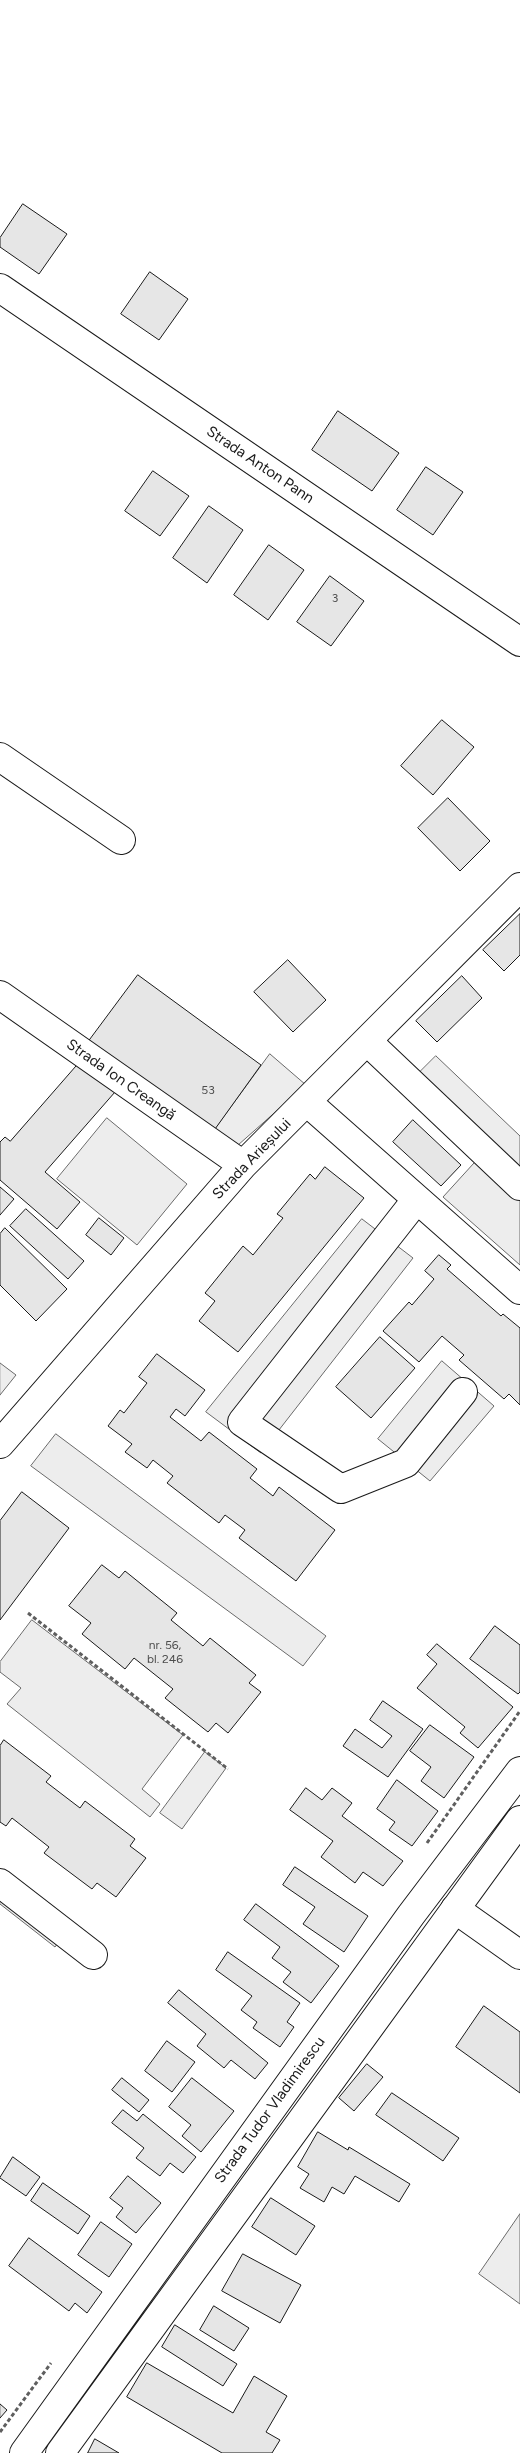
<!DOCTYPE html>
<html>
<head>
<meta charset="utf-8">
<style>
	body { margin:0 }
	canvas { display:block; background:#fff }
</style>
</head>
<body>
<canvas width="520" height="2453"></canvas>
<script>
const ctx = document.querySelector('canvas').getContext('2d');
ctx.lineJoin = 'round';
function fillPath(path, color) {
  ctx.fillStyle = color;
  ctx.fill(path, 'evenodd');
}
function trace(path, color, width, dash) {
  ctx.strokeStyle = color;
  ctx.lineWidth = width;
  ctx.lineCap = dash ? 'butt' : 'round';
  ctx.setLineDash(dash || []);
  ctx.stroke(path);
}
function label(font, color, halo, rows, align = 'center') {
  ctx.font = font + ' Figtree,sans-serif';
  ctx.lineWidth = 4;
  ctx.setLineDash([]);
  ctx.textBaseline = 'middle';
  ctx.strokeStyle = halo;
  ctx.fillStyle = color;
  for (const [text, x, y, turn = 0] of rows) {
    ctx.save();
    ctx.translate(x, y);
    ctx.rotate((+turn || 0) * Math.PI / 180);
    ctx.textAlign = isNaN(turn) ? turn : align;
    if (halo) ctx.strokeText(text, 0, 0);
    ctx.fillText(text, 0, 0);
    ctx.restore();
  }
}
const built = new Path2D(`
	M270 1054 306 1085 229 1153 210 1136Z
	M436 1056 520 1136V1265L443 1197 484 1152 410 1082Z
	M107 1118 187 1184 137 1245 57 1179Z
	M362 1219 413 1258 261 1453 206 1412Z
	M442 1361 494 1406 430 1481 378 1439Z
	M0 1363 16 1375 0 1395Z
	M56 1434 326 1636 303 1666 31 1466Z
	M32 1620 183 1735 142 1789 160 1804 150 1817 7 1704 21 1688 0 1672V1662Z
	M205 1752 226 1768 182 1829 160 1813Z
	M0 1889 62 1937 55 1947 0 1904Z
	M520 2214V2304L479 2274Z`);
const building = new Path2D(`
	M23 204 67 234 39 274 0 247V238Z
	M150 272 188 299 159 340 121 314Z
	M338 411 399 453 372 491 312 450Z
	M426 467 463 492 433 535 397 510Z
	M153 471 189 496 160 536 125 511Z
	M209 506 243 530 207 583 173 558Z
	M269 545 304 570 268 620 234 595Z
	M330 576 364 601 331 646 297 622Z
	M442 720 474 747 433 795 401 766Z
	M448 798 490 841 460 871 418 828Z
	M520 914V955L504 971 483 950Z
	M288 960 326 1000 293 1032 254 992Z
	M138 975 261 1065 210 1136 86 1045Z
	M462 976 482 998 437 1042 416 1021Z
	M80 1062 115 1092 45 1172 80 1202 57 1229 0 1180V1142L5 1137 10 1141Z
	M413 1120 461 1165 441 1186 393 1142Z
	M325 1167 364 1198 238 1352 199 1321 215 1301 205 1293 243 1246 253 1255 283 1218 277 1214 310 1174 315 1179Z
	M0 1187 14 1199 0 1215Z
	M26 1209 84 1261 68 1279 10 1226Z
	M99 1218 124 1238 111 1255 86 1235Z
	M5 1228 67 1289 36 1321 0 1285V1234Z
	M439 1255 451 1265 447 1269 501 1316 503 1314 520 1328V1405L509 1394 504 1399 459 1360 464 1355 442 1336 419 1362 383 1331 409 1302 412 1305 434 1279 425 1271Z
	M380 1337 415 1368 371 1418 336 1387Z
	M157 1354 205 1390 185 1416 176 1409 170 1417 201 1441 209 1432 257 1469 250 1478 273 1496 279 1487 335 1530 296 1581 239 1538 245 1530 225 1515 219 1523 167 1483 173 1476 153 1460 147 1468 125 1452 132 1444 108 1426 120 1410 124 1413 147 1383 139 1377Z
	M22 1492 69 1528 0 1620V1521Z
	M102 1565 119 1578 125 1571 177 1613 171 1620 203 1646 210 1638 256 1675 249 1683 261 1692 228 1733 216 1723 208 1732 165 1698 173 1689 134 1658 125 1669 82 1634 91 1623 69 1606Z
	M495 1626 520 1645V1692L518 1694 470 1659Z
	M437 1644 513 1707 478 1748 460 1733 465 1727 417 1688 437 1664 427 1655Z
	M383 1701 423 1729 388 1777 343 1746 355 1729 382 1748 392 1736 370 1720Z
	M430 1725 474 1757 444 1798 421 1781 431 1767 410 1751Z
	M4 1740 51 1776 46 1782 80 1808 85 1801 135 1839 130 1846 146 1858 116 1897 97 1883 92 1889 44 1853 49 1847 12 1818 6 1826 0 1822V1746Z
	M397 1780 438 1811 412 1846 389 1830 395 1822 377 1809Z
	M306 1788 322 1800 332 1788 352 1803 342 1816 403 1861 383 1886 363 1872 355 1883 321 1857 333 1841 290 1810Z
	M295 1867 368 1916 344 1952 303 1924 315 1907 283 1885Z
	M256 1904 339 1966 311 2003 283 1982 291 1972 272 1958 280 1947 244 1920Z
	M228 1952 300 2003 287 2022 294 2027 280 2047 253 2028 257 2022 241 2010 252 1996 216 1970Z
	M179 1990 268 2063 255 2079 231 2060 224 2068 197 2046 206 2034 168 2003Z
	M484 2006 520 2032V2093L456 2047Z
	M167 2041 195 2062 172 2092 145 2071Z
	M367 2064 383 2077 354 2111 339 2098Z
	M122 2078 149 2100 139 2112 112 2090Z
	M192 2078 234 2111 201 2152 182 2136 191 2125 169 2107Z
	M392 2093 459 2138 443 2161 376 2115Z
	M123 2110 137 2121 143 2114 196 2157 183 2173 170 2163 160 2176 136 2158 144 2148 112 2123Z
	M318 2132 348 2150 349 2147 410 2184 399 2202 355 2176 344 2194 332 2187 324 2202 300 2188 309 2174 298 2167Z
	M13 2157 40 2177 26 2196 0 2178Z
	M128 2176 161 2203 136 2233 116 2217 123 2208 110 2198Z
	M43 2183 90 2216 78 2234 31 2201Z
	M271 2198 315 2226 296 2255 252 2227Z
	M101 2222 132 2244 109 2277 78 2255Z
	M29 2238 102 2292 87 2313 75 2303 69 2311 9 2266Z
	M243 2254 301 2285 280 2323 222 2291Z
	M214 2306 249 2328 234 2351 200 2330Z
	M175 2325 237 2364 223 2386 162 2347Z
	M147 2363 233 2413 254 2376 287 2396 266 2432 280 2440 272 2453H222L127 2397Z
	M0 2404 7 2410 0 2418Z
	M95 2439 119 2453H88Z`);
const path = new Path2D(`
	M28 1613 228 1769
	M427 1843 520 1711
	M0 2432 51 2363`);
const minor = new Path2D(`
	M0 288 520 642
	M0 757 121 840
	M0 995 243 1165
	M368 1042 520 1186
	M307 1102 520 1290
	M417 1199 242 1422 341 1489 406 1463 463 1392
	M0 1444 243 1165 520 887
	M0 1883 93 1955
	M455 1909 520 1955`);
const major = new Path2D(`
	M24 2453 411 1915 520 1771
	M60 2453 520 1820`);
const numberNames = [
	["3",335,598],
	["53",208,1090],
	["nr. 56,",165,1645],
	["bl. 246",165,1659]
];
const streetNames = [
	["Strada Anton Pann",260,465,34],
	["Strada Ion Creangă",121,1080,35],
	["Strada Arieșului",252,1159,-46],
	["Strada Tudor Vladimirescu",270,2110,-54]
];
fillPath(built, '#ededed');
trace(built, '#6a6a6a', 1);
fillPath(building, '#e6e6e6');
trace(building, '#1a1a1a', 1);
trace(minor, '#1a1a1a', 30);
trace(major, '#1a1a1a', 30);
trace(path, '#5f5f5f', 3, [4, 2.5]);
trace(minor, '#fff', 28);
trace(major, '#fff', 28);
label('12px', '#4d4d4d', null, numberNames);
label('15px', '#1a1a1a', '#fff', streetNames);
</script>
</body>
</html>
